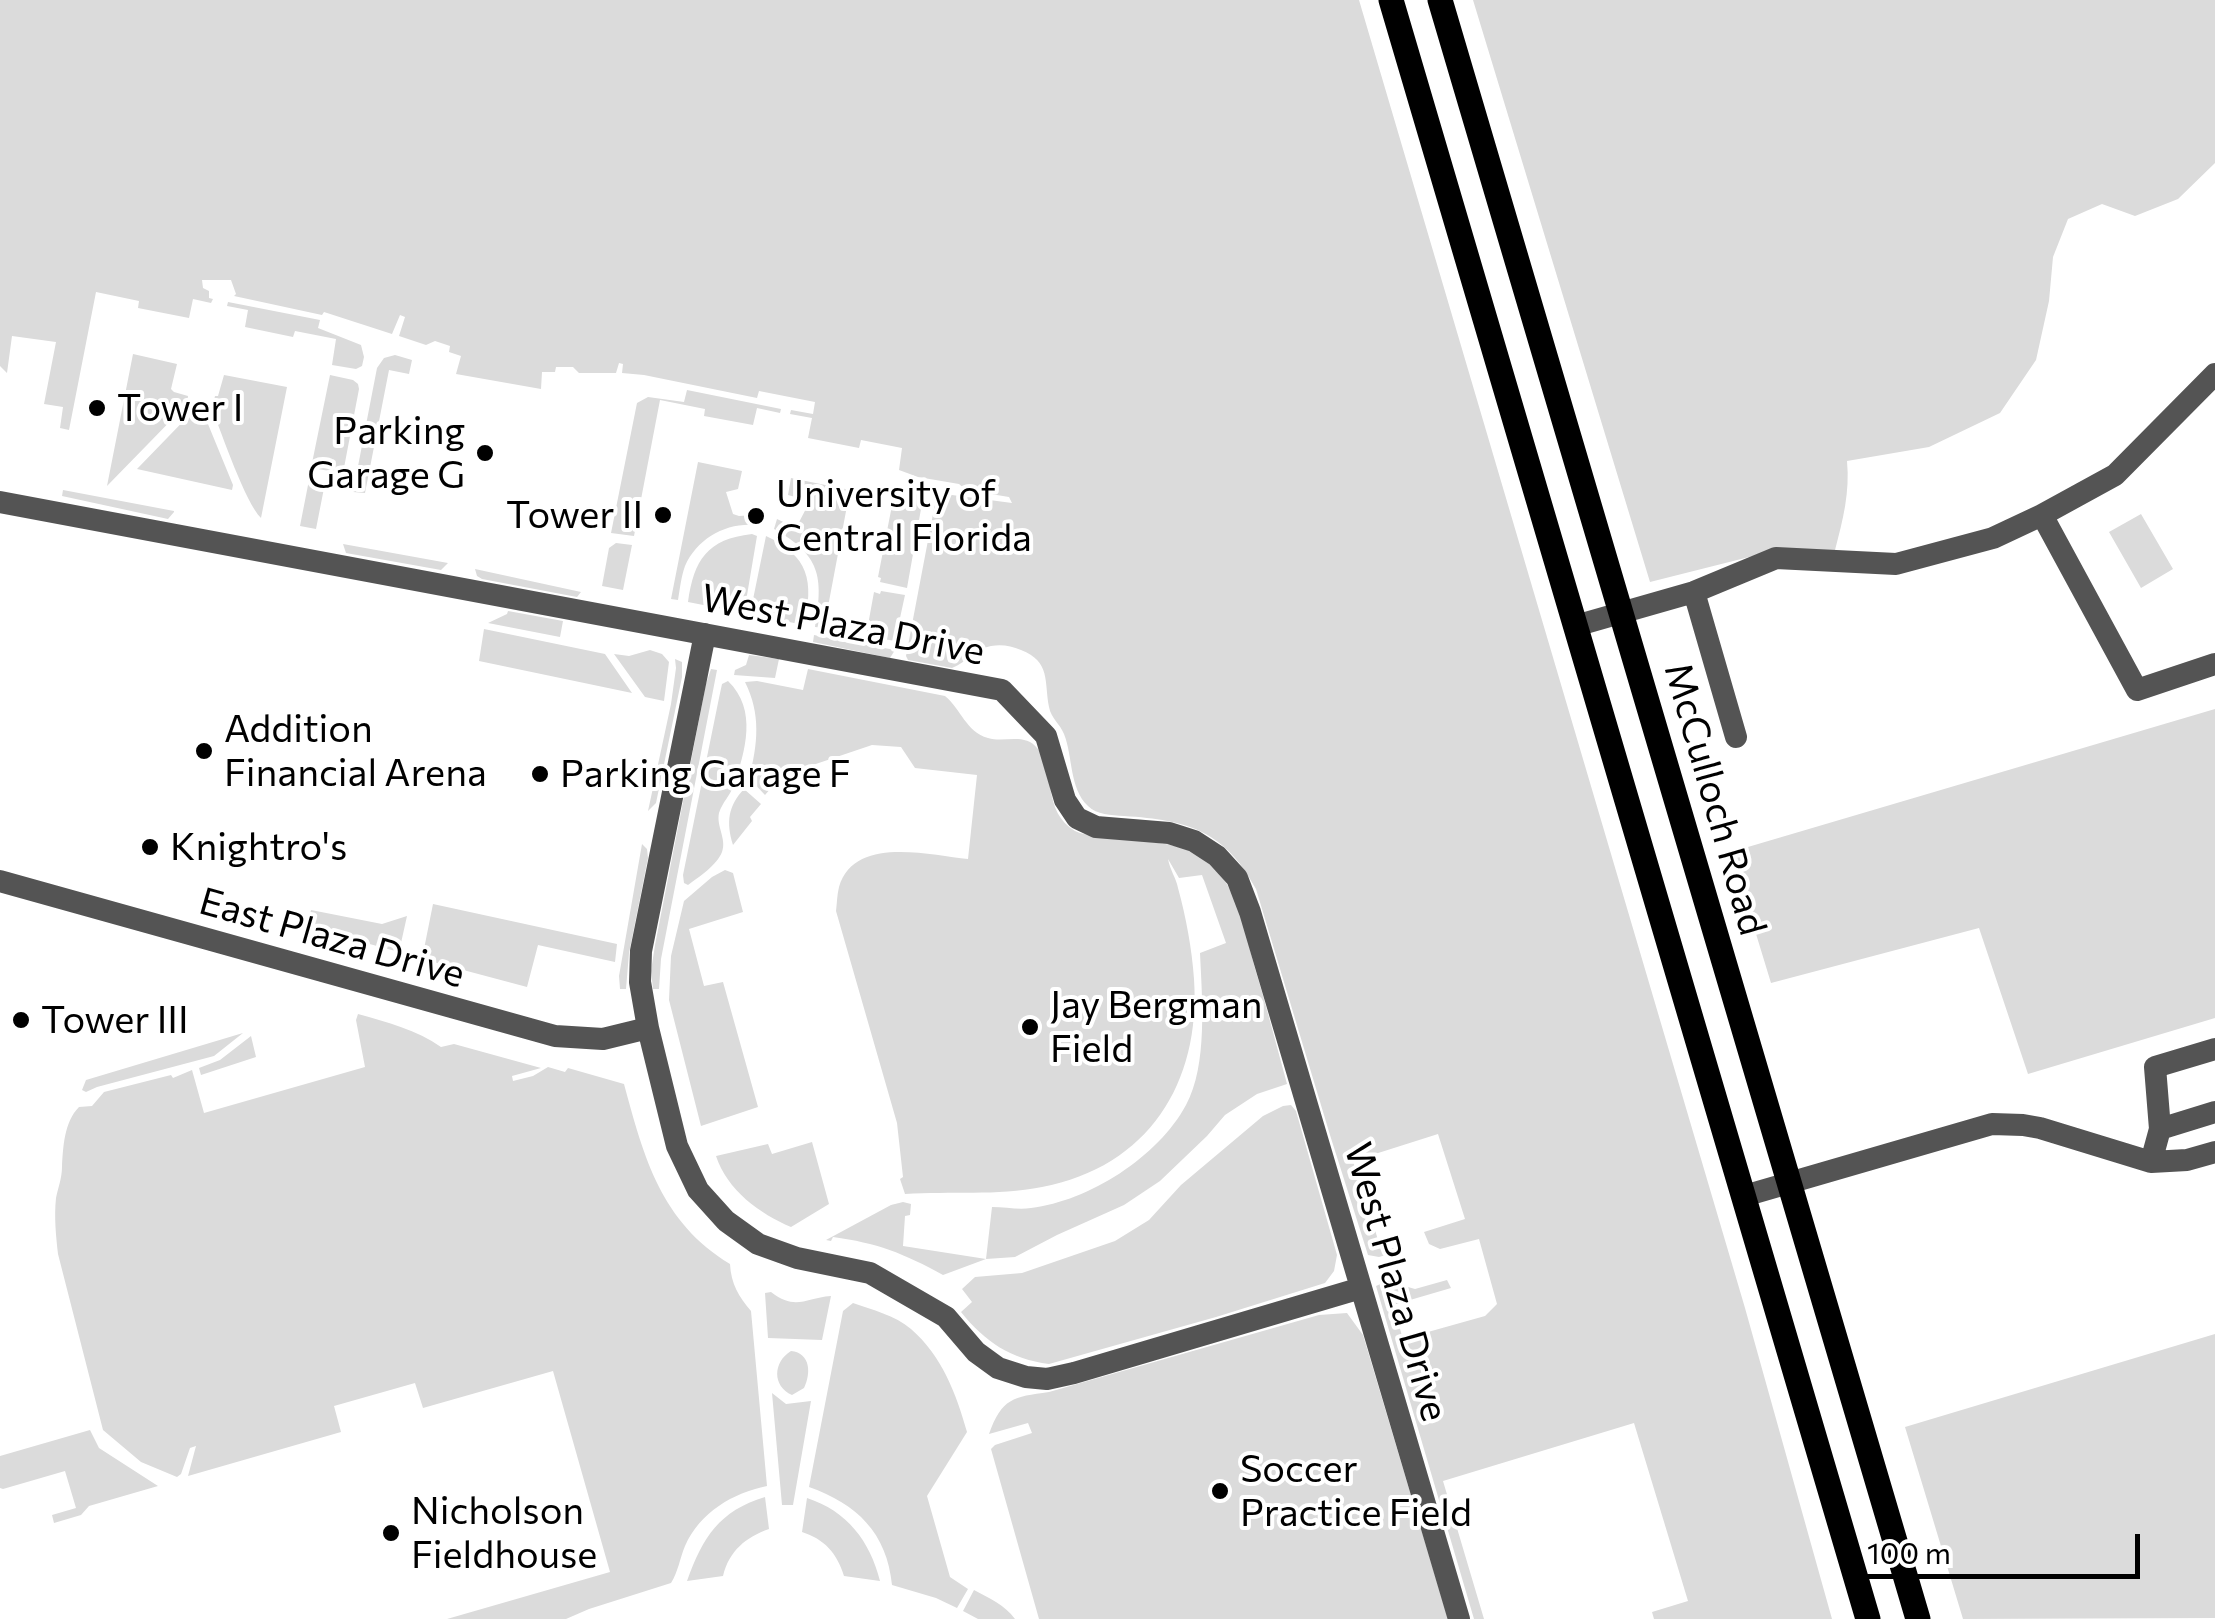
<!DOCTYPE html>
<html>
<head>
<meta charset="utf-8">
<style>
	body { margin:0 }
	#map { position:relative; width:2215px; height:1619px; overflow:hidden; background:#fff; font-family:Commissioner,sans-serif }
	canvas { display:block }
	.scale { position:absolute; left:1850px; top:1534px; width:290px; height:45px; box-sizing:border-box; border:5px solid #000; border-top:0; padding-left:12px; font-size:30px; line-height:35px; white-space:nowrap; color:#000; -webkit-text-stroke:8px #fff; paint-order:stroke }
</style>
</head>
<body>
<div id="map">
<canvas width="2215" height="1619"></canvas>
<div class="scale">100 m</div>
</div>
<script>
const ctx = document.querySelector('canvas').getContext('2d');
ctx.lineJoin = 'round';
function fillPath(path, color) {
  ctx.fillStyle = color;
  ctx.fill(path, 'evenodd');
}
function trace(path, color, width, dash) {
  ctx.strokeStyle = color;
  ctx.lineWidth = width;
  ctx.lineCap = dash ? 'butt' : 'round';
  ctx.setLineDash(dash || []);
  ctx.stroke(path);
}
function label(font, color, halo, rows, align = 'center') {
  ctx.font = font + ' Commissioner,sans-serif';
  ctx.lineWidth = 8;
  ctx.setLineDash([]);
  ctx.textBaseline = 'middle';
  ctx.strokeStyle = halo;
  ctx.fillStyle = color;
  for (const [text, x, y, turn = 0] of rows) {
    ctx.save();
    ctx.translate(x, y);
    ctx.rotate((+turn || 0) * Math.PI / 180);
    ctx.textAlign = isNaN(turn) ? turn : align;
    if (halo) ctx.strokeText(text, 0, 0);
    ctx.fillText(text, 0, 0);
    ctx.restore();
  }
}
const green = new Path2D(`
	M0 0H1359L1745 1308 1832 1619H1654L1652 1612 1688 1601 1634 1423 1443 1481 1484 1619H1474L1376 1286 1387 1281 1415 1289 1447 1280 1451 1288 1393 1305 1403 1339 1485 1316 1497 1304 1479 1239 1440 1249 1429 1244 1424 1232 1465 1219 1438 1134 1353 1161 1380 1246 1402 1250 1379 1257 1368 1255 1330 1135 1256 889C1225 831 1188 820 1124 816 1111 815 1097 815 1088 806 1069 788 1073 756 1064 734 1060 724 1051 718 1049 707 1044 681 1051 662 1021 650 1011 646 1002 644 991 646 975 649 967 662 952 668L908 660 906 656 937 493 1012 503 1009 497 966 490 959 484 918 477 899 470 902 448 861 440 859 448 808 438 812 418 790 414 791 410 813 414 815 402 759 391 757 398 644 375 622 373 623 364 619 363 616 373H579L573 367H556L555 372H542L541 389 456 374 461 356 449 352 450 346 435 341 426 345 399 336 405 317 400 315 392 334 324 312 322 315 234 296 236 294 231 280H202L203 288 209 291V298L213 299 211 303 193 299 189 318 138 308 139 301 96 292 69 430 60 428 63 407 44 404 56 342 12 336 7 373 0 366Z
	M1473 0H2215V163L2178 199 2135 216 2102 204 2068 219 2053 257 2049 301 2036 360 2000 413 1929 447 1847 461C1850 492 1843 520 1835 550L1757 555 1650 582Z
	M228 302 320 320 318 328 361 345 364 357 362 366 356 369 332 365 336 339 295 331 293 337 245 327 248 310 227 306Z
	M133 354 177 364 171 389 174 392 188 396 187 404 107 486Z
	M395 355 412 360 409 374 389 370 365 493 353 492 377 368 384 358Z
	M224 375 287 387 261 518C245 502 222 434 212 409L215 396H218Z
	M330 375 353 380 358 384 359 389 343 473 311 468Z
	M687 390 781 409 780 413 757 408 753 425 704 416 705 409 660 400 634 536 611 533 637 403 648 397 684 402Z
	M198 406 201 407 233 485 232 490 137 469Z
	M698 462 742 471 738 489 726 492 733 514 739 516 755 515 754 525C725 523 697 539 685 566 681 577 680 589 678 600L671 599Z
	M791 478 850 490 824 628 815 627C824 576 820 555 774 529L777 519 796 528 810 501 788 495Z
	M309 480 325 483 316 529 300 526Z
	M896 485 924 492 907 588 880 582 881 578 878 577Z
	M63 490 174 511V512L168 519 62 496Z
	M2141 514 2173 569 2141 588 2109 532Z
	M752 534 757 536 744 613 688 602C694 560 707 539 752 534Z
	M766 536C809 556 814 581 804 625L750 614Z
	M616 543 632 545 623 590 602 586 609 548Z
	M343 544 448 563 441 570 346 553Z
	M475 569 581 592 577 597 482 579 477 576Z
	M881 591 905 595 895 641 866 636 874 592 880 594Z
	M508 611 563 621 560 637 488 623 507 614Z
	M484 629 605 654 632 693 479 661Z
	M814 635 895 650 890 658 813 642Z
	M650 650 662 654 669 662 664 701 645 697 614 654 629 656Z
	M749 655 779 659 775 678 734 675 735 670 746 665Z
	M675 659 682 662V677L656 803 648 811 671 704 676 668Z
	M711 669 717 670 661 959 659 989H653L651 971 655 945 706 684Z
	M808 669 945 696C961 709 966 732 988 738 1005 743 1025 732 1038 749 1056 773 1042 811 1075 831 1081 834 1089 835 1097 836 1124 841 1162 840 1188 850 1206 858 1223 874 1231 892 1242 914 1248 941 1254 965 1266 1004 1276 1044 1287 1084L1257 1094 1225 1115 1207 1136 1160 1181 1124 1205 1057 1235 1015 1257 986 1259 943 1275C903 1253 877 1243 833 1237L831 1241 826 1240 891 1205 903 1202 911 1204 910 1215 905 1216 903 1246 986 1259 992 1207C1005 1207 1019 1210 1031 1208 1089 1201 1158 1157 1186 1105 1208 1065 1202 998 1200 953L1226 943 1202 875 1179 878 1168 859C1170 870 1176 878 1178 888 1186 917 1192 949 1194 979 1201 1083 1148 1167 1042 1187 996 1196 951 1191 905 1194L900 1179 903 1177 897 1123 836 911C837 903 837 895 839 887 854 835 929 855 968 859L977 775 915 768 901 747 872 745 801 769 792 780 784 773 765 795 749 778C758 744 761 714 745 682L757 681 803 690Z
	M728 681C758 710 745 751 734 785 731 794 722 803 719 813 716 826 727 839 722 852 717 865 699 877 688 885L684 883 683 875 719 698 722 684Z
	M2215 709V1018L2028 1074 1979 928 1771 983 1731 852Z
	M744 789 761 804 750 817 752 821 733 845C726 822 728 806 744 789Z
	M642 844 647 849 648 858 629 953 626 989H620L619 976Z
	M725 870 733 873 743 912 689 929 704 986 723 982 758 1107 701 1126 669 1000 671 956 684 901 712 877Z
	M433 904 617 944 615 962 538 945 527 987 422 959Z
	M311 910 382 924 407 916 399 952 307 927Z
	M358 1014C387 1022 417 1030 441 1047L454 1044 541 1068 512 1076 513 1081 533 1076 548 1067 565 1072 568 1068 624 1084C644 1158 661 1222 730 1264 731 1284 739 1297 751 1311L767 1486C733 1493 700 1512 685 1546 680 1558 678 1572 671 1583L589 1609 566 1619H447L610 1572 553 1371 423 1408 415 1383 334 1406 341 1432 188 1476 196 1446 190 1448 181 1474 177 1477 141 1462 103 1430 58 1254C56 1236 54 1217 56 1198 58 1188 62 1178 62 1167 63 1148 64 1122 79 1107L92 1106 104 1092 171 1075 173 1078 192 1070 204 1113 365 1067 356 1020Z
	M243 1033 214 1056 97 1087 86 1092 82 1090 86 1080Z
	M251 1036 256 1057 201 1075 199 1068 220 1060Z
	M1291 1105 1296 1111 1337 1255 1334 1271 1325 1283 1216 1317 1049 1364C1011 1359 985 1342 961 1312L972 1302 962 1289 975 1277 1022 1273 1115 1241 1149 1220 1181 1185 1263 1116 1283 1106Z
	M812 1142 829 1204 791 1227C760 1214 727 1190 716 1156L768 1144 772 1154Z
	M771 1292C796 1311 805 1298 831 1296L822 1340 768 1338 765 1293Z
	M853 1303C872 1310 895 1315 911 1329 942 1356 956 1393 967 1432L927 1496 950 1577 968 1589 957 1608 936 1598 892 1585C887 1533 857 1504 809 1487L843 1311Z
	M1347 1313 1363 1335 1448 1619H1039L991 1449 995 1445 1032 1433 1028 1423 989 1434C1002 1398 1013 1397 1049 1392L1319 1315Z
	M2215 1334V1618L1963 1619 1905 1427Z
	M791 1351C811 1353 811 1374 804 1388L792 1395C772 1386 773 1362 791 1351Z
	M772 1393 786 1404 811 1401 793 1505H782Z
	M90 1430 99 1448 158 1486 89 1506 81 1515 54 1523 52 1515 76 1508 65 1471 3 1489 0 1488V1456Z
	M765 1497 769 1529C746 1537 729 1551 723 1576L687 1581C703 1537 719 1511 765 1497Z
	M807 1498C847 1511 870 1541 880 1581L844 1576C837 1553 824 1539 802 1532Z
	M974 1590C989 1598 1005 1605 1015 1619H978L963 1611Z`);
const minor = new Path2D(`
	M2215 374 2115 475 2042 515 2137 690 2215 664
	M0 502 1002 690 1046 736 1065 800 1077 818 1096 827 1169 833 1194 841 1217 856 1237 878 1250 912 1459 1619
	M1694 592 1736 737
	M1575 626 1694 592 1776 558 1896 564 1993 538 2042 515
	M705 634 641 951 640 982 648 1028 677 1146 698 1190 726 1221 758 1244 797 1258 870 1273 946 1317 976 1352 998 1368 1026 1377 1047 1379 1074 1373 1361 1288
	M0 881 555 1036 603 1039 648 1028
	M2160 1129 2155 1067 2215 1049
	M2151 1162 2160 1129 2215 1112
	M1744 1196 1992 1124 2023 1125 2040 1128 2151 1162 2187 1160 2215 1152`);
const major = new Path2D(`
	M1391 0 1868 1619
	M1440 0 1918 1619`);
const markers = [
	[97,408,10,"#000"],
	[485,453,10,"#000"],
	[663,515,10,"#000"],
	[756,516,10,"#000"],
	[204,751,10,"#000"],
	[540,774,10,"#000"],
	[150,847,10,"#000"],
	[21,1020,10,"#000"],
	[1030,1027,10,"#000"],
	[1220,1491,10,"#000"],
	[391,1533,10,"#000"]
];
const poiNames = [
	["Tower I",117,408],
	["Parking",465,431,"right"],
	["Garage G",465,475,"right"],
	["University of",776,494],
	["Central Florida",776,538],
	["Tower II",643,515,"right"],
	["Addition",224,729],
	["Financial Arena",224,773],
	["Parking Garage F",560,774],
	["Knightro's",170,847],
	["Jay Bergman",1050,1005],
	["Field",1050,1049],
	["Tower III",41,1020],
	["Soccer",1240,1469],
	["Practice Field",1240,1513],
	["Nicholson",411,1511],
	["Fieldhouse",411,1555]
];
const streetNames = [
	["West Plaza Drive",843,625,11],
	["McCulloch Road",1715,799,74],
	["East Plaza Drive",332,938,16],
	["West Plaza Drive",1396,1282,74]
];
fillPath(green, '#dbdbdb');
trace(minor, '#545454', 22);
trace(major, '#000', 25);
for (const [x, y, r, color] of markers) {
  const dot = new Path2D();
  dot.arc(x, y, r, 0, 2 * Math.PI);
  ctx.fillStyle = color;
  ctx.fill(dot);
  trace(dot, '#fff', 4);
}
label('38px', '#000', '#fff', poiNames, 'left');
label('38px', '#000', '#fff', streetNames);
</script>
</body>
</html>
